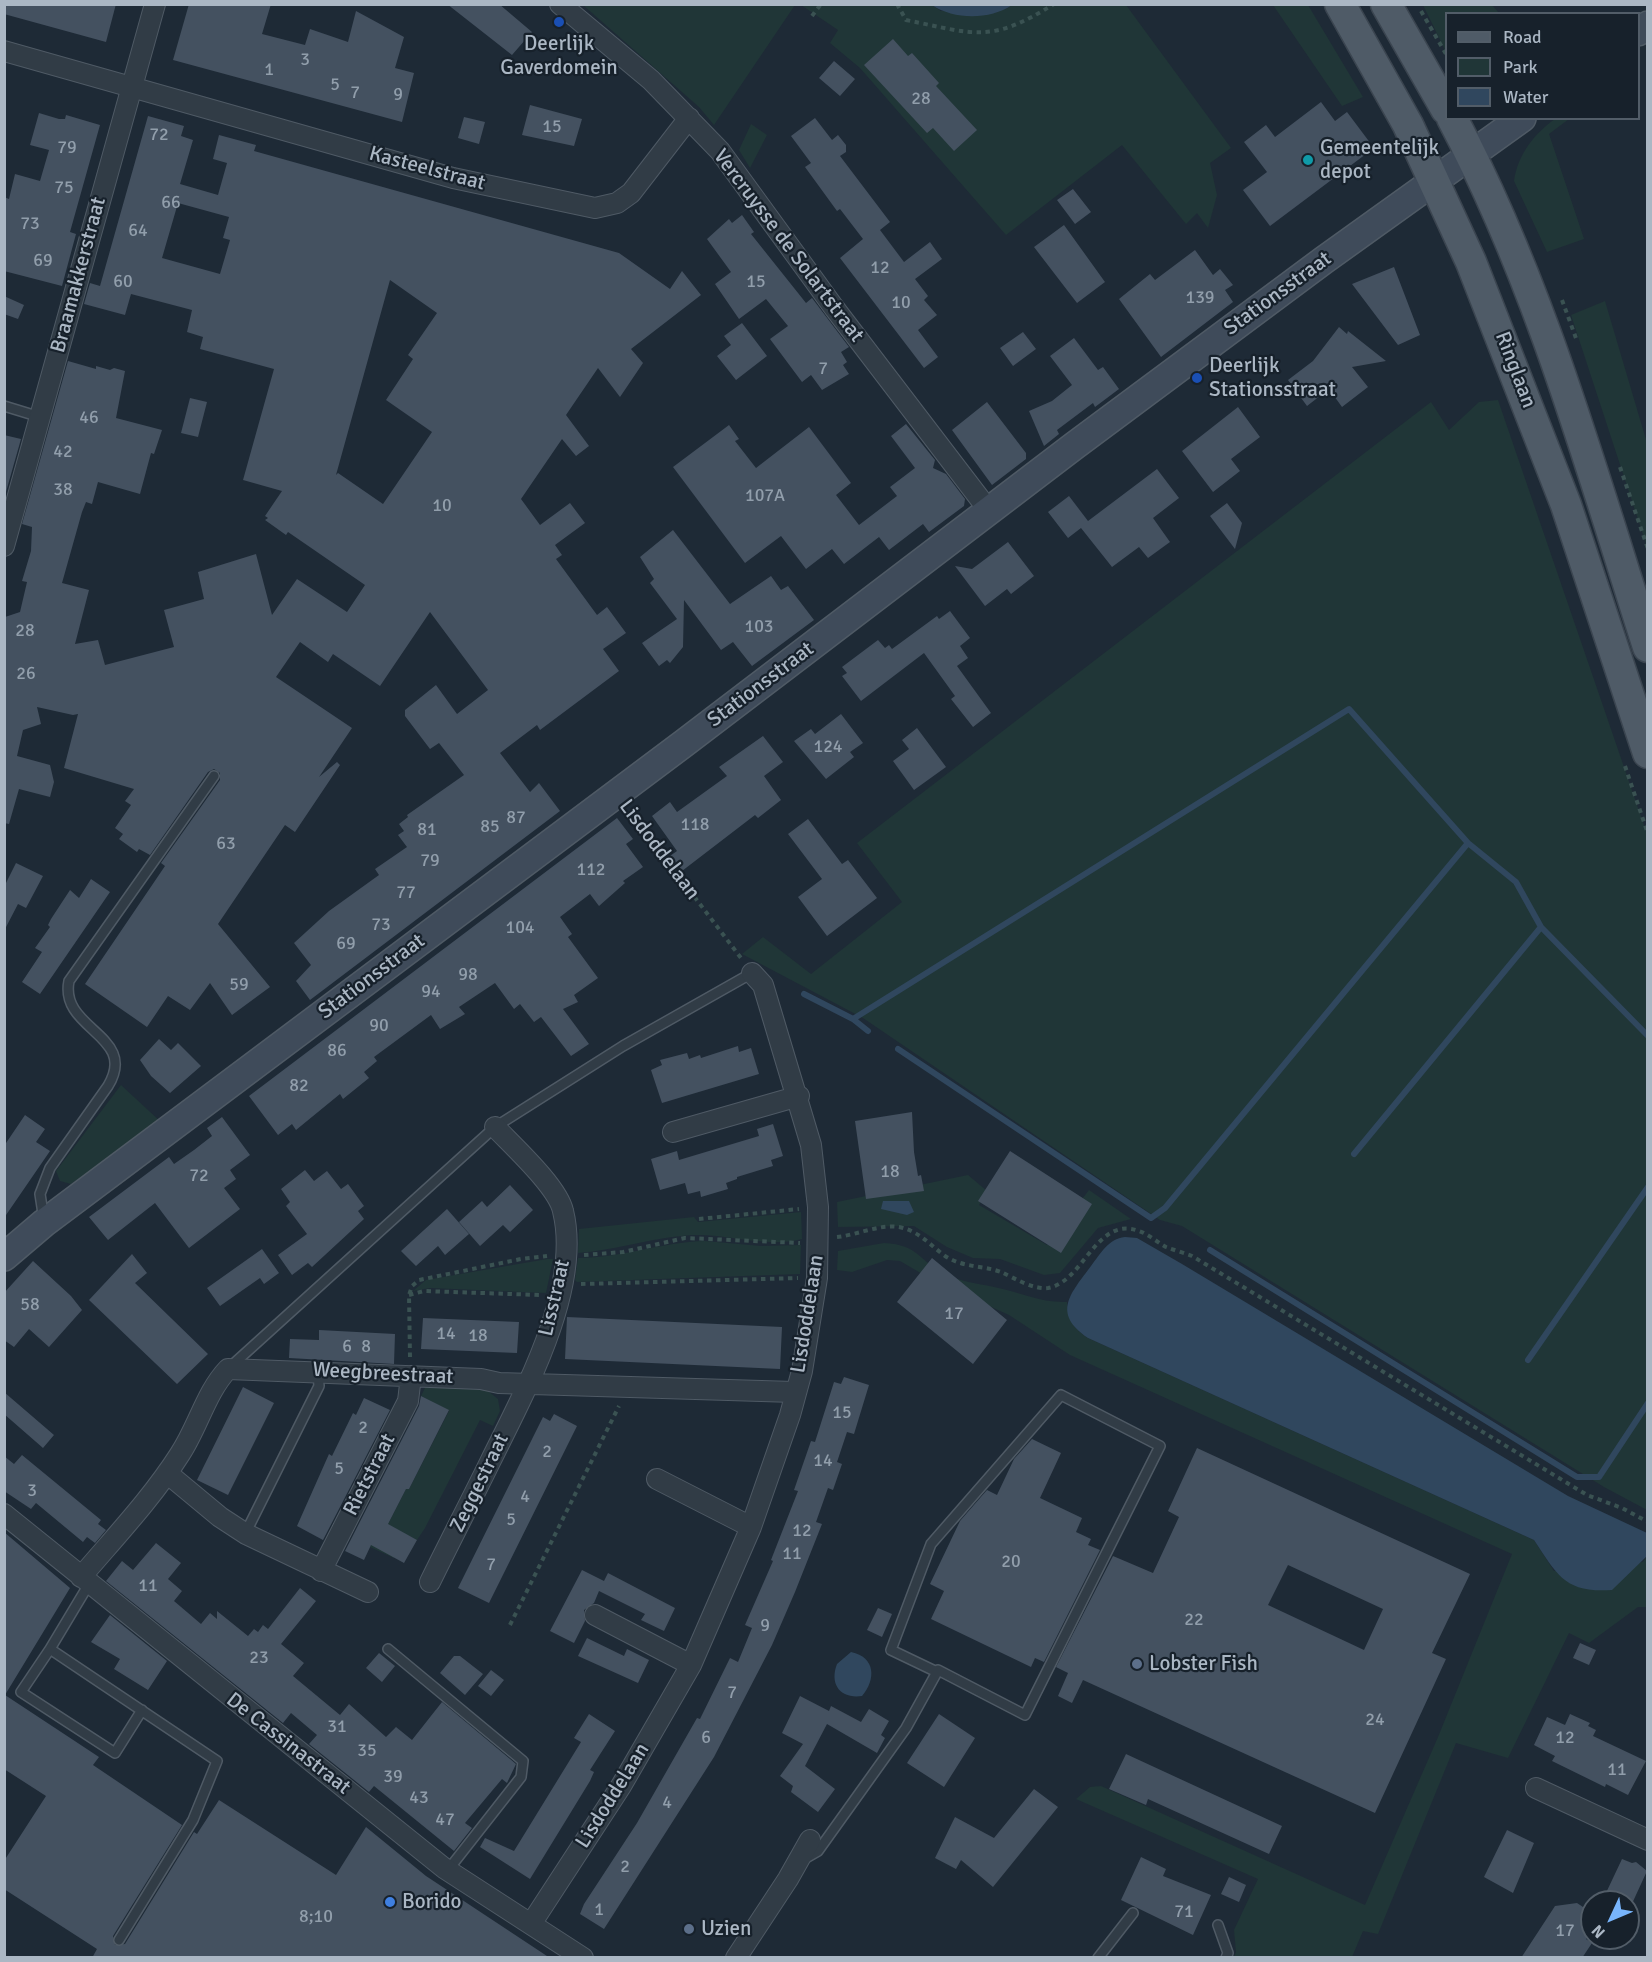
<!DOCTYPE html>
<html>
<head>
<meta charset="utf-8">
<style>
	body { margin:0 }
	#map { position:relative; width:1652px; height:1962px; overflow:hidden; background:#1e2a36; font-family:Signika,sans-serif }
	canvas { display:block }
	.frame { position:absolute; inset:0; border:6px solid #abb7c4; pointer-events:none }
	.legend { position:absolute; left:1445px; top:12px; width:195px; height:108px; box-sizing:border-box; background:#17212b; border:2px solid #525d68; margin:0; padding:8px 10px; list-style:none; font-size:18px; color:#abb7c4 }
	.legend li { display:flex; align-items:center; gap:12px; height:30px }
	.legend b { width:30px; border:2px solid #525d68 }
	.north { position:absolute; left:1580px; top:1890px; width:60px; height:60px; box-sizing:border-box; background:#17212b; border:2px solid #525d68; border-radius:50%; rotate:226deg; font-size:16px; font-weight:700; line-height:24px; text-align:center; color:#abb7c4 }
	.north::after { content:''; display:block; margin:auto; width:21px; height:27px; background:#78b5fc; clip-path:polygon(50% 0,100% 100%,50% 72%,0 100%) }
</style>
</head>
<body>
<div id="map">
<canvas width="1652" height="1962"></canvas>
<div class="frame"></div>
<ul class="legend">
<li><b style="height:8px;background:#4f5b67"></b>Road</li>
<li><b style="height:16px;background:#203637"></b>Park</li>
<li><b style="height:16px;background:#30475e"></b>Water</li>
</ul>
<div class="north">N</div>
</div>
<script>
const ctx = document.querySelector('canvas').getContext('2d');
ctx.lineJoin = 'round';
function fillPath(path, color) {
  ctx.fillStyle = color;
  ctx.fill(path, 'evenodd');
}
function trace(path, color, width, dash) {
  ctx.strokeStyle = color;
  ctx.lineWidth = width;
  ctx.lineCap = dash ? 'butt' : 'round';
  ctx.setLineDash(dash || []);
  ctx.stroke(path);
}
function label(font, color, halo, rows, align = 'center') {
  ctx.font = font + ' Signika,sans-serif';
  ctx.lineWidth = 4.5;
  ctx.setLineDash([]);
  ctx.textBaseline = 'middle';
  ctx.strokeStyle = halo;
  ctx.fillStyle = color;
  for (const [text, x, y, turn = 0] of rows) {
    ctx.save();
    ctx.translate(x, y);
    ctx.rotate((+turn || 0) * Math.PI / 180);
    ctx.textAlign = isNaN(turn) ? turn : align;
    if (halo) ctx.strokeText(text, 0, 0);
    ctx.fillText(text, 0, 0);
    ctx.restore();
  }
}
const green = new Path2D(`
	M583 5H795L714 125 699 107Z
	M801 5H932L941 11 1006 9 1012 5H1126L1231 148 1210 163 1217 195 1208 228 1197 213 1186 224 1122 145 1006 235 860 68 830 43 838 30Z
	M1273 5H1308L1363 97 1342 106Z
	M1423 5H1492L1499 13 1446 14V52Z
	M1555 119H1569L1549 134 1584 239 1547 252 1514 181C1518 154 1534 134 1555 119Z
	M751 124 767 135 750 168 739 150Z
	M1605 301 1647 443V547L1571 315Z
	M1498 400 1647 834V1510L1604 1487 1182 1226 1160 1220 863 1018 742 954 763 937 811 974 902 902 857 843 1431 402 1449 430 1479 402Z
	M121 1085 162 1123 71 1184 60 1181 56 1171Z
	M968 1175 987 1191 979 1205 1047 1245 1089 1190 1131 1219 1098 1228 1060 1273 1044 1275 1000 1259 973 1258 947 1247 914 1226 838 1227 837 1202Z
	M801 1212 802 1239C768 1248 732 1235 697 1235 656 1236 619 1250 578 1253L579 1229 694 1217 698 1222Z
	M705 1241 761 1246 801 1245 800 1274 577 1282 575 1280 578 1258C621 1258 662 1242 705 1241Z
	M884 1243C920 1245 917 1260 945 1274 961 1282 976 1283 994 1287 1019 1292 1041 1303 1067 1302 1069 1320 1073 1328 1088 1338L1534 1540 1554 1571 1643 1562 1647 1556V1607H1638L1589 1643 1569 1633 1508 1758 1456 1743 1378 1934 1363 1931 1352 1957H1234L1236 1952 1234 1930 1258 1879 1076 1799 1090 1787 1101 1786 1365 1905 1438 1737 1512 1554 1070 1355 1009 1315 936 1282 900 1261 887 1260 852 1272 837 1270 838 1251Z
	M547 1259H553L546 1293 430 1288 413 1291 426 1280Z
	M426 1386 484 1388 498 1399 500 1411 493 1426 480 1420 425 1528 417 1540 407 1535 394 1558 370 1547 384 1519 389 1522 406 1489H409L449 1411 421 1396Z`);
const water = new Path2D(`
	M932 5H1012C990 20 954 20 932 5Z
	M883 1201H909L914 1212 907 1215 881 1209Z
	M1125 1237 1137 1238 1182 1264 1568 1496 1647 1533V1556L1612 1590C1565 1593 1558 1576 1534 1540L1088 1338C1051 1313 1071 1293 1091 1266 1101 1253 1108 1239 1125 1237Z
	M851 1652C876 1657 876 1680 862 1696 841 1699 829 1685 837 1664Z`);
const stream = new Path2D(`
	M804 994 853 1019 868 1031
	M853 1019 1349 709 1468 843 1516 882 1541 927 1648 1036
	M898 1049 1151 1218 1165 1208 1468 843
	M1354 1154 1541 927
	M1210 1250 1577 1477H1599L1648 1403
	M1528 1360 1648 1187`);
const building = new Path2D(`
	M4 4H116L106 42 4 14Z
	M189 4H271L262 34 305 45 310 29 348 42 356 11 404 37 395 68 414 73 402 122 173 60Z
	M447 4H499L532 32 512 55Z
	M893 39 908 56 912 53 939 83 936 86 977 130 954 151 933 128 927 133 864 65Z
	M834 61 855 79 840 96 819 78Z
	M1321 102 1335 121 1347 112 1374 148 1270 226 1243 190 1267 172 1244 142 1266 125 1275 137Z
	M530 105 582 119 574 146 522 135Z
	M39 113 59 119H65L66 115 100 125 70 232 76 234 62 286 4 271V197L9 199 15 174 40 181 49 150 30 145Z
	M148 116 184 126 181 136 193 140 180 184 218 195 227 163 213 159 219 135 256 145 254 151 619 253 670 289 682 271 701 295 631 349 643 363 620 397 598 368 566 415 589 446 576 456 562 439 521 499 540 525 570 503 585 523 555 545 562 555 556 559 597 615 607 607 626 633 603 649 619 671 540 730 537 725 500 753 530 792 539 783 560 811 310 1000 296 981 311 965 294 943 329 911 379 875 375 869 407 847 398 835 404 831 399 824 408 817 407 815 464 775 439 743 430 749 405 716V710L436 685 457 714 488 690 430 612 380 686 333 654 328 662 300 642 276 677 352 728 319 777 337 762 340 765 295 832 285 825 218 924 270 987 232 1015 210 983 190 1010 168 996 147 1027 85 984 165 866 161 863 220 780V773L214 769 208 772 150 855 139 849 137 852 119 839 123 834 115 828 131 805 125 801 134 789 64 768 78 714 73 715 37 707 41 724 23 730 17 756 50 765 54 782 50 797 19 789 9 824 4 823 5 617 20 612 27 582 22 581 31 551 32 527 22 524 68 361 96 369V366L110 370 114 368 125 371 116 418 162 430 154 454 151 453 140 494 98 482 92 504 86 502 82 512 62 583 89 590 75 644 98 640 105 665 174 647 164 610 204 599 198 572 256 554 272 615 297 579 347 612 365 585 288 532 286 535 265 520 268 518 265 516 282 491 243 480 274 369 200 349 203 337 187 332 192 310 131 294 125 315 84 304 90 283 100 286ZM178 203 229 217 223 238 230 240 220 274 162 258ZM390 280 437 313 408 355 413 359 386 400 432 432 383 504 338 473 336 475Z
	M464 117 485 122 479 144 458 138Z
	M815 118 832 140 838 135 846 145V152L840 156 890 222 880 230 904 262 930 242 942 259 915 279 928 296 924 300 937 315 918 330 938 357 924 368 840 258 863 239 840 209 837 211 805 167 811 163 791 136Z
	M1073 189 1091 212 1075 224 1057 200Z
	M742 215 754 232 751 234 806 303 812 298 849 347 841 352 847 362 843 365 849 374 822 390 811 375 802 382 770 339 788 326 766 299 739 319 715 284 731 272 707 239 729 219 732 223Z
	M1064 225 1105 282 1077 303 1034 247Z
	M1195 250 1213 275 1220 269 1233 285 1225 290 1233 302 1161 357 1119 299 1150 274 1155 280Z
	M1394 267 1420 335 1398 345 1352 284Z
	M4 296 24 305 18 319 4 314Z
	M742 323 767 356 736 380 717 356 731 345 724 336Z
	M1339 327 1347 334 1348 331 1386 361 1352 367 1368 387 1342 407 1329 389 1307 406 1288 380 1313 361Z
	M1023 332 1036 349 1013 366 1000 348Z
	M1074 338 1098 370 1103 367 1119 389 1095 407 1093 403 1057 430 1059 434 1044 446 1029 411 1052 401 1072 385 1050 356Z
	M190 398 207 402 198 437 181 433Z
	M987 402 1026 453V459L992 485 952 430Z
	M1238 407 1260 437 1231 459 1240 471 1213 492 1182 451Z
	M906 424 935 460 933 468 946 474 965 499 964 506 929 532 923 524 889 550 879 537 844 564 832 549 806 569 781 536 745 563 673 467 729 425 739 439 735 441 756 468 809 427 851 483 836 495 859 525 897 496 890 487 915 468 891 436Z
	M4 435 21 439 4 499Z
	M1157 469 1179 498 1153 518 1170 542 1148 558 1139 547 1112 567 1081 528 1068 538 1048 512 1069 496 1088 521Z
	M1227 503 1242 523 1235 549 1210 516Z
	M673 530 730 604 771 576 781 590 788 586 814 620 752 666 733 642 721 650 684 600 683 647 670 663 667 660 659 666 642 643 677 619 650 583 654 579 640 557Z
	M1008 542 1034 576 1011 594 1007 589 985 606 955 566 972 569Z
	M950 611 970 638 960 646 968 658 957 666 991 713 973 727 951 699 955 696 924 653 861 701 842 676 847 673 842 667 878 640 885 648 889 645 892 649 937 616 939 619Z
	M841 714 863 743 850 752 854 757 826 779 794 741 811 729 815 734Z
	M917 728 946 767 914 790 893 761 909 749 902 740Z
	M763 736 783 762 764 776 781 800 758 818 755 815 682 871 670 856 677 851 652 816 670 802 677 812 727 776 719 767Z
	M617 818 633 839 626 844 643 867 623 881 625 883 599 906 590 894 560 917 572 934 568 937 598 978 574 995 578 1002 563 1009 589 1044 571 1056 541 1017 534 1022 520 1004 514 1009 495 983 459 1007 465 1014 440 1029 431 1015 374 1057 377 1061 364 1072 369 1078 343 1099 340 1094 296 1130 292 1124 278 1135 249 1096Z
	M808 819 842 864 848 860 877 898 827 936 798 897 822 879 788 834Z
	M16 863 43 876 26 908 18 904 4 931V887Z
	M91 879 110 892 40 994 22 982 42 952 35 948 50 927 48 925 51 919 70 890 79 898Z
	M159 1039 171 1050 178 1043 201 1066 170 1093 151 1076 140 1060Z
	M738 1046 739 1052 751 1048 759 1074 662 1103 651 1070 662 1065 660 1060 687 1053 689 1059 700 1055 701 1058Z
	M912 1112 914 1152 918 1176 921 1175 924 1191 866 1199 855 1121Z
	M25 1115 45 1129 36 1142 50 1151 4 1218V1146Z
	M222 1117 250 1155 230 1170 236 1179 224 1188 240 1209 189 1248 155 1203 108 1240 89 1217 169 1157 174 1164 194 1150 212 1136 207 1128Z
	M773 1124 783 1156 771 1160 773 1166 737 1177V1179L726 1183 728 1189 701 1197 700 1191 688 1194 685 1183 660 1190 651 1159 677 1151 679 1160 759 1136 757 1129Z
	M1010 1151 1092 1204 1061 1253 978 1201Z
	M305 1170 314 1181 327 1171 341 1189 348 1184 364 1206 358 1211 364 1219 312 1267 308 1263 292 1275 278 1255 307 1234 286 1206 290 1202 281 1189Z
	M510 1185 533 1210 510 1232 503 1225 480 1246 459 1222 482 1201 487 1207Z
	M447 1209 469 1234 445 1255 438 1246 416 1266 401 1251Z
	M262 1249 279 1273 264 1284 260 1278 220 1306 207 1288Z
	M132 1254 147 1273 135 1283 208 1354 177 1384 89 1300Z
	M932 1258 1007 1320 973 1364 897 1302Z
	M33 1261 71 1296 82 1310 49 1347 29 1329 14 1347 4 1340V1293Z
	M567 1317 782 1327 780 1369 565 1359Z
	M423 1318 519 1322 517 1353 421 1349Z
	M319 1330 395 1334 394 1364 289 1358 290 1339 319 1340Z
	M844 1377 869 1385 854 1434 847 1432 837 1462 842 1464 833 1490 828 1488 816 1522 822 1524 795 1592 772 1645 714 1757 604 1929 580 1914 584 1904 637 1823 697 1718 700 1719 730 1658 738 1662 752 1628 745 1625 773 1561 771 1560 798 1491 794 1490 811 1441 815 1442 834 1382 841 1384Z
	M243 1387 274 1403 228 1495 197 1480Z
	M4 1392 54 1435 43 1448 4 1414Z
	M421 1396 449 1410 409 1489H406L388 1524 417 1540 404 1563 371 1545 364 1560 345 1551 419 1406Z
	M364 1398 390 1410 323 1540 297 1526 329 1454 332 1456 353 1413 356 1415Z
	M554 1414 577 1426 489 1603 458 1588 543 1417 550 1421Z
	M1032 1439 1061 1453 1040 1498 1082 1518 1076 1532 1091 1539 1088 1545 1100 1550 1044 1662 1035 1658 1031 1667 931 1619 944 1591 930 1584 960 1521 987 1490 997 1495 1014 1459Z
	M1197 1448 1470 1574 1432 1653 1446 1659 1375 1813 1083 1680 1072 1703 1058 1696 1068 1673 1056 1667 1113 1556 1153 1573 1179 1517 1168 1511ZM1288 1565 1383 1609 1364 1650 1268 1605Z
	M22 1455 101 1520 98 1524 106 1530 95 1543 87 1537 83 1542 36 1503 31 1509 4 1491V1456L14 1464Z
	M4 1532 70 1588 5 1695 99 1757 93 1765 182 1825 113 1936 115 1945 125 1944 194 1832 197 1834 219 1800 336 1875 366 1827 426 1876 550 1958H92L97 1949 4 1889V1861L46 1796 4 1769Z
	M156 1543 181 1563 168 1579 182 1591 174 1601 201 1624 210 1613 217 1619V1611L248 1636 254 1629 258 1632 263 1625 268 1629 300 1588 316 1601 281 1644 304 1663 293 1676 340 1715 349 1704 386 1737 396 1727 412 1740 442 1702 516 1764 507 1783 502 1779 465 1823 472 1828 454 1851 374 1786 369 1792 309 1744 317 1735 291 1713 283 1723 106 1581 122 1561 133 1570Z
	M582 1570 604 1581 608 1573 675 1608 664 1631 641 1620 645 1614 599 1591 594 1603 584 1610 585 1621 574 1643 550 1631Z
	M878 1608 892 1614 882 1637 867 1630Z
	M110 1615 167 1661 148 1690 114 1669 120 1659 91 1642Z
	M587 1638 624 1656 627 1649 649 1660 638 1683 578 1656Z
	M1580 1643 1596 1650 1589 1665 1573 1658Z
	M379 1653 395 1666 382 1682 366 1668Z
	M454 1656H460L483 1674 465 1695 440 1673Z
	M491 1670 504 1680 491 1696 478 1686Z
	M800 1696 829 1711 831 1706 861 1722 869 1709 889 1721 881 1735 885 1738 877 1753 827 1724 805 1766 835 1789 818 1812 791 1792 793 1786 780 1776 803 1744 782 1733Z
	M589 1714 615 1731 590 1770 594 1772 590 1781 530 1879 480 1847 485 1838 514 1851 581 1742 574 1738Z
	M939 1714 975 1738 944 1787 907 1763Z
	M1570 1714 1590 1723 1588 1726 1596 1730 1593 1736 1646 1761 1628 1795 1606 1784 1605 1787 1552 1761 1555 1756 1534 1745 1547 1717 1565 1725Z
	M1126 1754 1282 1826 1269 1854 1148 1799 1146 1805 1109 1789Z
	M1034 1789 1058 1807 993 1887 961 1860 956 1869 935 1858 955 1817 994 1838Z
	M1507 1830 1534 1843 1513 1893 1484 1877Z
	M1141 1857 1166 1869 1163 1876 1211 1895 1193 1935 1121 1900Z
	M1622 1859 1632 1863 1636 1862 1647 1871 1630 1908 1628 1902H1619L1605 1895Z
	M1229 1877 1246 1885 1239 1902 1221 1894Z
	M1577 1903 1592 1913V1930L1586 1939 1592 1943 1582 1958H1521L1555 1906Z`);
const path = new Path2D(`
	M897 4 906 20C975 34 990 44 1054 4
	M1421 11 1446 54
	M812 16 821 4
	M1562 300 1577 341
	M1620 467 1648 549
	M1625 766 1648 834
	M629 811 741 958
	M699 1219 799 1209
	M837 1237C857 1235 879 1224 899 1227 919 1231 930 1245 945 1256 964 1268 982 1265 1001 1272 1014 1278 1034 1290 1048 1288 1084 1282 1096 1215 1139 1231 1148 1234 1157 1242 1166 1247 1174 1250 1184 1253 1192 1256L1587 1495 1622 1508 1648 1522
	M584 1255 623 1252 685 1238 800 1243
	M581 1284 798 1278
	M409 1295 424 1291 539 1295
	M410 1357 409 1295 412 1286 419 1280 521 1259 547 1256
	M510 1625 619 1406`);
const lane = new Path2D(`
	M4 406 40 417
	M44 1220 40 1194 50 1168 108 1086C139 1035 59 1030 69 981L214 776
	M230 1367 495 1127 623 1046 752 973
	M249 1526 319 1386 318 1372
	M50 1649 89 1584
	M388 1649 523 1761 521 1777 448 1870
	M804 1859 818 1851 906 1728 937 1672 938 1670 1025 1715 1160 1446 1061 1395 931 1544 891 1650 937 1672
	M1218 1925 1228 1953 1226 1958
	M119 1940 193 1820 217 1761 50 1649 21 1692 115 1753 142 1710
	M1098 1958 1133 1913`);
const street = new Path2D(`
	M560 4 651 80 720 151 835 309 990 512
	M4 51 453 178 595 208 617 203 631 193 689 118
	M4 546 155 4
	M673 1132 799 1096
	M167 1473 220 1517 246 1534 368 1592
	M657 1479 751 1527
	M4 1514 444 1868 583 1958
	M321 1571 408 1401 411 1376
	M81 1577C115 1537 152 1498 180 1454 198 1427 206 1392 228 1369L481 1379 499 1383 794 1392
	M430 1582C450 1541 471 1501 491 1460 524 1393 582 1288 563 1211 558 1187 513 1146 495 1127
	M595 1615 691 1665
	M1536 1788 1648 1840
	M531 1924 621 1786 691 1665 751 1527 790 1415 802 1371 817 1278 818 1207 811 1145 763 985 752 973
	M736 1958 788 1879 810 1840`);
const secondary = new Path2D(`
	M1638 32 1648 25
	M4 1257 44 1223 683 744 1074 446 1324 260 1522 118`);
const primary = new Path2D(`
	M1340 4 1408 125 1471 262 1566 505 1648 753
	M1386 4 1446 109
	M1452 118C1540 284 1591 469 1648 647`);
const markers = [
	[559,22,6,"#1a4fb4"],
	[1308,160,6,"#0f9aa8"],
	[1197,378,6,"#1a4fb4"],
	[1137,1664,6,"#5c6f8a"],
	[390,1902,6,"#3f7fe0"],
	[689,1929,6,"#5c6f8a"]
];
const numberNames = [
	["3",305,60],
	["1",269,70],
	["5",335,85],
	["7",355,93],
	["9",398,95],
	["28",921,99],
	["15",552,127],
	["72",159,135],
	["79",67,148],
	["75",64,188],
	["66",171,203],
	["73",30,224],
	["64",138,231],
	["69",43,261],
	["12",880,268],
	["60",123,282],
	["15",756,282],
	["139",1200,298],
	["10",901,303],
	["7",823,369],
	["46",89,418],
	["42",63,452],
	["38",63,490],
	["107A",765,496],
	["10",442,506],
	["103",759,627],
	["28",25,631],
	["26",26,674],
	["124",828,747],
	["87",516,818],
	["118",695,825],
	["85",490,827],
	["81",427,830],
	["63",226,844],
	["79",430,861],
	["112",591,870],
	["77",406,893],
	["73",381,925],
	["104",520,928],
	["69",346,944],
	["98",468,975],
	["59",239,985],
	["94",431,992],
	["90",379,1026],
	["86",337,1051],
	["82",299,1086],
	["18",890,1172],
	["72",199,1176],
	["58",30,1305],
	["17",954,1314],
	["14",446,1334],
	["18",478,1336],
	["6",347,1347],
	["8",366,1347],
	["15",842,1413],
	["2",363,1428],
	["2",547,1452],
	["14",823,1461],
	["5",339,1469],
	["3",32,1491],
	["4",525,1497],
	["5",511,1520],
	["12",802,1531],
	["11",792,1554],
	["20",1011,1562],
	["7",491,1565],
	["11",148,1586],
	["22",1194,1620],
	["9",765,1626],
	["23",259,1658],
	["7",732,1693],
	["24",1375,1720],
	["31",337,1727],
	["6",706,1738],
	["12",1565,1738],
	["35",367,1751],
	["11",1617,1770],
	["39",393,1777],
	["43",419,1798],
	["4",667,1803],
	["47",445,1820],
	["2",625,1867],
	["1",599,1910],
	["71",1184,1912],
	["8;10",316,1917],
	["17",1565,1931]
];
const poiNames = [
	["Deerlijk",559,44,"center"],
	["Gaverdomein",559,68,"center"],
	["Gemeentelijk",1320,148],
	["depot",1320,172],
	["Deerlijk",1209,366],
	["Stationsstraat",1209,390],
	["Lobster Fish",1149,1664],
	["Borido",402,1902],
	["Uzien",701,1929]
];
const streetNames = [
	["Kasteelstraat",427,169,15],
	["Vercruysse de Solartstraat",788,246,53],
	["Braamakkerstraat",79,275,-75],
	["Stationsstraat",1278,294,-36],
	["Ringlaan",1515,370,69],
	["Stationsstraat",761,685,-37],
	["Lisdoddelaan",659,850,53],
	["Stationsstraat",372,977,-37],
	["Lisstraat",555,1298,-77],
	["Lisdoddelaan",808,1314,-81],
	["Weegbreestraat",383,1374,3],
	["Rietstraat",370,1475,-63],
	["Zeggestraat",480,1483,-64],
	["De Cassinastraat",288,1744,38],
	["Lisdoddelaan",613,1796,-58]
];
fillPath(green, '#203637');
fillPath(water, '#30475e');
trace(stream, '#30475e', 6);
fillPath(building, '#445160');
trace(lane, '#4f5a65', 12);
trace(street, '#4f5a65', 22);
trace(secondary, '#4f5a65', 30);
trace(primary, '#3b4550', 33);
trace(path, '#3a5252', 4, [4.5, 4.5]);
trace(lane, '#313c46', 9);
trace(street, '#313c46', 20);
trace(secondary, '#3f4b5a', 27);
trace(primary, '#4f5b67', 30);
for (const [x, y, r, color] of markers) {
  const dot = new Path2D();
  dot.arc(x, y, r, 0, 2 * Math.PI);
  ctx.fillStyle = color;
  ctx.fill(dot);
  trace(dot, '#17212b', 2);
}
label('18px', '#919eab', null, numberNames);
label('21px', '#abb7c4', '#17212b', poiNames, 'left');
label('21px', '#abb7c4', '#17212b', streetNames);
</script>
</body>
</html>
